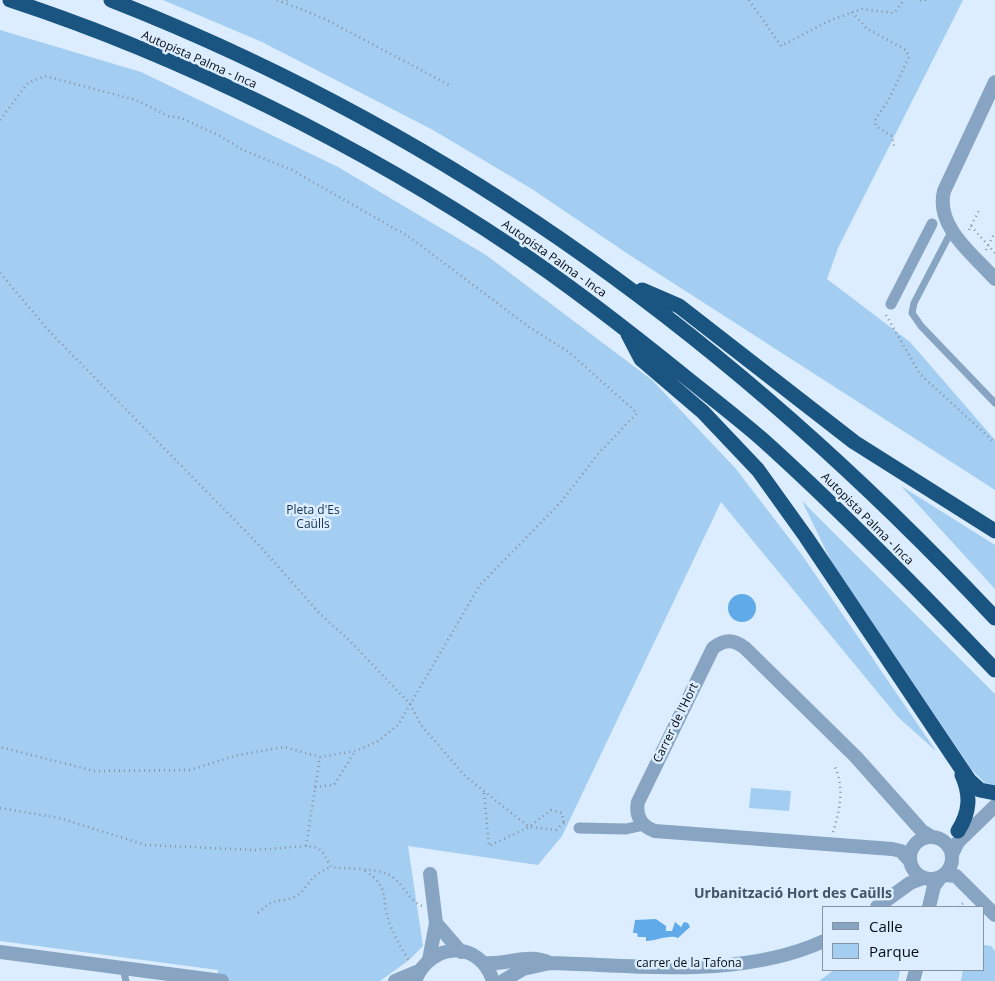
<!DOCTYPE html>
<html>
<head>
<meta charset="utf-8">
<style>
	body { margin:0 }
	#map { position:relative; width:995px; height:981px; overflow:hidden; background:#dbedfe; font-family:"Open Sans",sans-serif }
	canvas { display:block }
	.legend { position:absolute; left:822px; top:906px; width:162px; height:65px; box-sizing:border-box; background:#dbedfe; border:1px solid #8693a0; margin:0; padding:6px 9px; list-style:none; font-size:15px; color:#060d14 }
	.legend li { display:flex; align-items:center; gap:10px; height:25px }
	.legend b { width:25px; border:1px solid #8693a0 }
</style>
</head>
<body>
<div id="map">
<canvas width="995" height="981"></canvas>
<ul class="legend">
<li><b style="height:6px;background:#87a5c2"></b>Calle</li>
<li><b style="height:14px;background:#a4cdf2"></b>Parque</li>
</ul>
</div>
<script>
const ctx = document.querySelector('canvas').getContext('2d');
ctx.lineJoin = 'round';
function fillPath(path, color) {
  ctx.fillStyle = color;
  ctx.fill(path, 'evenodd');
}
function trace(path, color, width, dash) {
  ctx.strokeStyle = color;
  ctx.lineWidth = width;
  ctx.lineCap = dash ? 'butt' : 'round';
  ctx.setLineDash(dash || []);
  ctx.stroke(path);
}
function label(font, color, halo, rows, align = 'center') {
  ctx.font = font + ' "Open Sans",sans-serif';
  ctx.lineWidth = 5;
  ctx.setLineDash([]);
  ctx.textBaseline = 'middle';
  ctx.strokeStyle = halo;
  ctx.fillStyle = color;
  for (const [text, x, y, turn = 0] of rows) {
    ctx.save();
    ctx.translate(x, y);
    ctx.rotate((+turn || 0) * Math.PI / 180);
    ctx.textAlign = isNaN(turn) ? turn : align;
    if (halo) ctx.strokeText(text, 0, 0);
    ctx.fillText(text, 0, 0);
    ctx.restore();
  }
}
const green = new Path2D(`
	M163 0H963L838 248 827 279 910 342 995 440V490L628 254 532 189 433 130 262 42Z
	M0 30 141 72 338 167 486 255 652 380 736 469 802 555 936 751 898 717 721 502 562 836 538 865 408 846 423 946 409 960 380 981H217L218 970 0 941Z
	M901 486 995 545V589Z
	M802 501 995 694V785L985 783 972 770 832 563Z
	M751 788 791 791 789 811 749 808Z
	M984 945 991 946 995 951V981H961L963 970H984Z
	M834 970H900L898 981H819Z`);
const water = new Path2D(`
	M728 608a14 14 0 1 1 28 0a14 14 0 1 1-28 0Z
	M656 919 666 926V931H672L675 922 681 927 684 922 688 923 690 927 678 938C669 934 657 941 646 941V937H638L637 933H633L635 920Z`);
const path = new Path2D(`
	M277 0 282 2 289 0
	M749 0 781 46 831 20 862 9 894 13 904 0
	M920 0H926
	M282 2 323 18 451 86
	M852 12 866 28 906 50 909 57 889 99 875 120 876 126 892 136 894 147
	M0 120 28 83 45 76 136 100 168 116 181 118 220 136 243 150 292 170 411 238 529 327 570 353 637 413 598 454 561 502 480 585 398 725 378 741 356 751 320 757 284 747 238 755 190 770 94 771 0 747
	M971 226 995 253
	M969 230 980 208
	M986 250 995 232
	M0 273 49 331 259 545 320 614 349 640 410 704 421 725 465 776 529 827 556 830 564 823 568 824
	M886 315 920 374 995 443
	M315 787 334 785 355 751
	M484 793 489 846 529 827 551 810 562 813 564 823
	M0 808 59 818 146 845 255 850 306 846 318 848 324 854 331 867C346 869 374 868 387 874 402 880 407 900 422 906
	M833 832C840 811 845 786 834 765
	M306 846 320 757
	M365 871C390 886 381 899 389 922 394 935 402 950 410 962
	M958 907 965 902
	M258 913C276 896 275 904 294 897 308 891 308 875 331 867`);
const service = new Path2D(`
	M952 230 914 303 912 313 921 326 995 403
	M123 969 126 981`);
const pedestrian = new Path2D(`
	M891 304 932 224
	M579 828 626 829 644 825`);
const minor = new Path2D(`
	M995 82 944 191C935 227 974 255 995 279
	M910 858a21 21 0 1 1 42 0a21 21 0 1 1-42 0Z
	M952 854 958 842 995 806
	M910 861 901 851 892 849 655 831C642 827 635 816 638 802L713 648C725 639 733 639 745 648L856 757 922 831 932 837
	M430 874 436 923 461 952
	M945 875 956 876 995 915
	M877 907 910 883 923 878
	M929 907 934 886 940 878
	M0 952 222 981
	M429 960 436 923
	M483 963C507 966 527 952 550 963 639 965 741 979 824 941
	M395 981 419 971
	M415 981C430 942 480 939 493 981
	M503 981 523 969 550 963
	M913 981 916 970`);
const motorway = new Path2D(`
	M10 0C183 57 362 146 514 248 574 288 631 333 688 379 713 399 739 419 763 440 844 513 920 591 995 670
	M111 0C458 136 741 347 995 618
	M642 290 679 306 854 442 995 531
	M628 334 641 359 703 412 758 470 806 537 969 780 980 790 995 793
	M958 831C970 812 971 795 962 775`);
const streetNames = [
	["Autopista Palma - Inca",199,60,24],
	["Autopista Palma - Inca",554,259,35],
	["Autopista Palma - Inca",867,519,45],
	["Carrer de l'Hort",676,723,-64],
	["carrer de la Tafona",689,964]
];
const parkNames = [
	["Pleta d'Es",313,511],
	["Caülls",313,525]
];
const neighbourhoodNames = [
	["Urbanització Hort des Caülls",793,894]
];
fillPath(green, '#a4cdf2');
fillPath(water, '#61aaea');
trace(path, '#8593a0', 2.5, [1, 4]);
trace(service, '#87a5c2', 7);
trace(pedestrian, '#87a5c2', 11);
trace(minor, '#87a5c2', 14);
trace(motorway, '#1a5481', 15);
label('12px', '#060d14', '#dbedfe', streetNames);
label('12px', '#12314b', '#dbedfe', parkNames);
label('bold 14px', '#415567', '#dbedfe', neighbourhoodNames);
</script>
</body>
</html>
